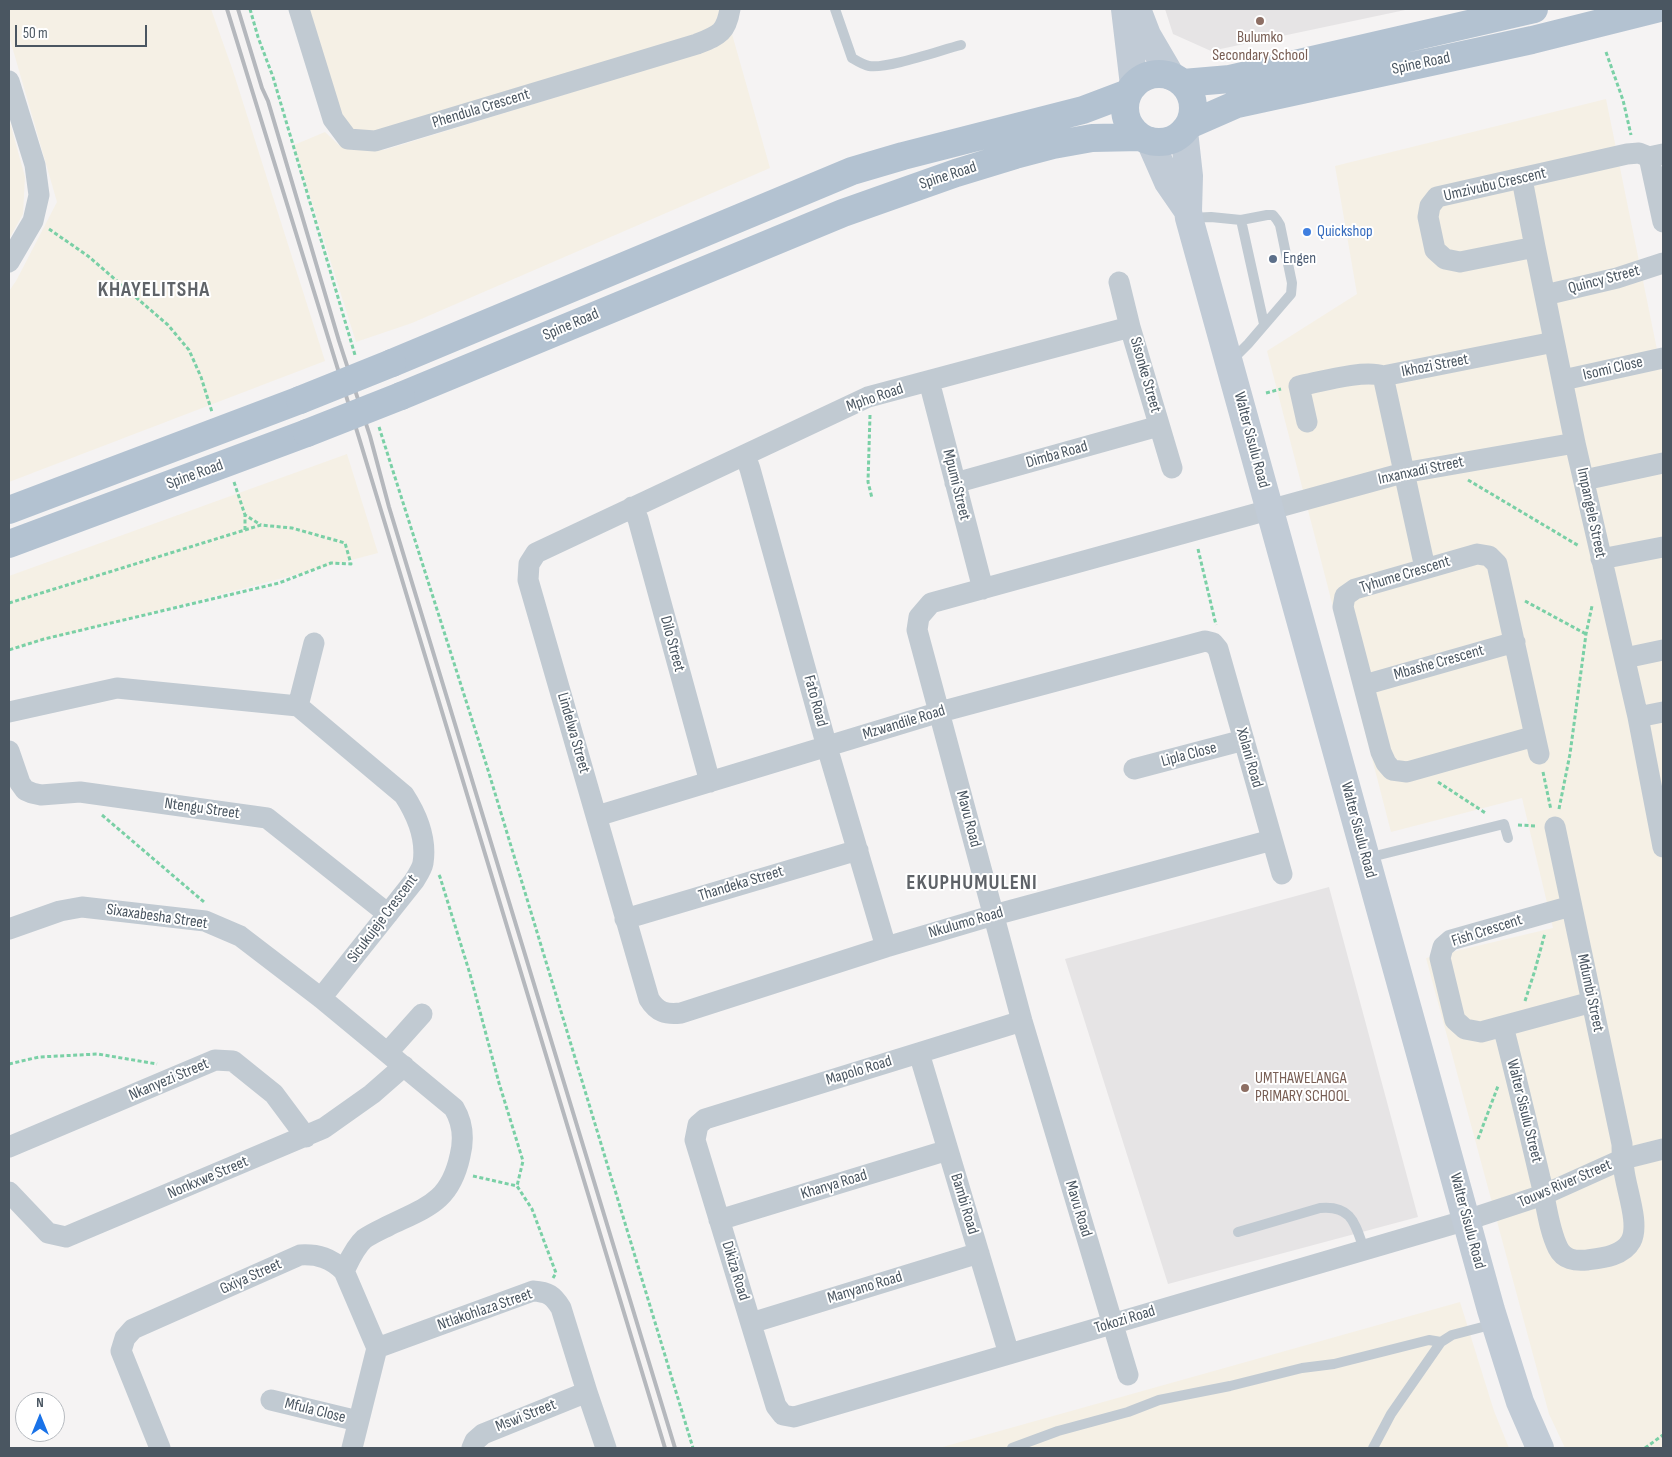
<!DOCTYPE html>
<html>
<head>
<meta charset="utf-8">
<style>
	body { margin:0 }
	#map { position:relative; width:1672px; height:1457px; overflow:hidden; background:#f5f3f3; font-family:"Sofia Sans Condensed",sans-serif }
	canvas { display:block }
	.frame { position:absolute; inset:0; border:10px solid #4a5661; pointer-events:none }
	.north { position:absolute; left:15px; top:1392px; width:50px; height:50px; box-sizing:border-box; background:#fff; border:1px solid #b7bbc0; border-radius:50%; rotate:0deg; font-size:14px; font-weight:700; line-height:20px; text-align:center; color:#4a5661 }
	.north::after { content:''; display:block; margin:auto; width:18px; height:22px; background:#1a73e8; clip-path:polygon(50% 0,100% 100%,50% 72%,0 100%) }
	.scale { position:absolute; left:15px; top:25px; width:132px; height:22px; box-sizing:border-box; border:2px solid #4a5661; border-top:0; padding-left:6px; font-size:15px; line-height:18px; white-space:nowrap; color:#4a5661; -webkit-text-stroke:4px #fff; paint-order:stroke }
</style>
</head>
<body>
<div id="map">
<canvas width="1672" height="1457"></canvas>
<div class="frame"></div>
<div class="north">N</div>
<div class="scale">50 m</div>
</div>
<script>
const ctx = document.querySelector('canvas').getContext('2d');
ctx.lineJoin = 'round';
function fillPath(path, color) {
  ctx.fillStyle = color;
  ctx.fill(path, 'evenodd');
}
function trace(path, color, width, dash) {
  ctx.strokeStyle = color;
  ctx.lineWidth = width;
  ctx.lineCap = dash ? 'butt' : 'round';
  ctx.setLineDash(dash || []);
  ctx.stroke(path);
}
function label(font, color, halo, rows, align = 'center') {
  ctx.font = font + ' "Sofia Sans Condensed",sans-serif';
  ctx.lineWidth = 4;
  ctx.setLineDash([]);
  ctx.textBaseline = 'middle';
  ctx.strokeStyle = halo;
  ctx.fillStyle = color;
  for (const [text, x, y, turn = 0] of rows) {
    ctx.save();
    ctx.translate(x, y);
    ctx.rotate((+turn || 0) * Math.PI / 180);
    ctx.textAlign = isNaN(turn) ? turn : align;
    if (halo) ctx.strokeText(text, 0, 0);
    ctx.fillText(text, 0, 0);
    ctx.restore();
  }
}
const education = new Path2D(`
	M1165 9H1410L1211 51 1173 34Z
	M1329 887 1418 1217 1168 1284 1065 959Z`);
const sand = new Path2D(`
	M9 9H211L233 71 325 361 9 482V291L16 281 57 202 9 36Z
	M307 9H721L715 23 704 33 383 131H354L344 123Z
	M732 34 770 168 412 323 356 342 294 145 325 132 340 146 384 150 715 48Z
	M1606 99 1663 379V1448H1565L1549 1414 1426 958 1553 928 1522 798 1391 832 1267 351 1357 294 1335 166Z
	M9 119 25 177 23 214 9 239Z
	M347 454 378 553 9 650V576Z
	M1460 1302 1494 1411 1509 1448H939Z`);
const path = new Path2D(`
	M250 9 258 37 273 77 355 355
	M1606 52 1623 100 1631 135
	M49 229 88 256 168 325 189 350 201 377 212 412
	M1266 393 1281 389
	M870 415 868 482 872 498
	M379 427 488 770 693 1448
	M1468 480 1579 546
	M234 482 245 515
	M245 530V515L261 525
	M1198 549 1216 625
	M1525 601 1586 634
	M9 603 261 525 292 528 345 543 351 564 331 563 279 583 44 639 9 650
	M1543 772 1551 810
	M1438 782 1487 814
	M1559 809 1570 754 1586 634 1592 606
	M102 815 204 902
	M1518 825 1537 826
	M439 875 440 877 470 974 499 1083 523 1161 517 1186
	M1525 1001 1535 970 1545 933
	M9 1064 39 1057 98 1054 157 1064
	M1478 1139 1498 1086
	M473 1176 517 1186 532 1209 556 1273 553 1278
	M1645 1448 1663 1435`);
const lane = new Path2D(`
	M835 9 852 58C857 61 863 65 869 66 887 69 941 50 961 45
	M1190 218 1211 217 1241 220 1267 215H1273L1277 220 1280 225 1292 283 1291 294 1248 344 1232 360
	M1241 220 1264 324
	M1367 858 1504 824 1508 838
	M1238 1232 1320 1208C1352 1205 1355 1224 1364 1249
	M1012 1448 1058 1431 1128 1412 1159 1400 1230 1386 1302 1368 1334 1364 1429 1340 1441 1342
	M1373 1448 1391 1414 1441 1342 1452 1335 1494 1324`);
const street = new Path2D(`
	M299 9 333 119 348 139 375 141 697 44C719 35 726 33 730 9
	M9 81 35 165 39 195 33 221 9 262
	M1663 154 1649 157 1663 222
	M1522 179 1535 247 1575 443 1638 717 1663 847
	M1535 247 1460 262 1445 259 1435 250 1428 217 1430 206 1437 197 1627 154 1639 153 1649 157
	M1119 282 1130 327 1172 468
	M1545 295 1617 278 1663 263
	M1130 327 868 397 536 553 529 564 528 580 649 999C657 1012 666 1015 681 1013L886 947 994 915 1272 840
	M1383 376 1425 568
	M1563 380 1663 358
	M929 381 983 589
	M1307 422 1299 386C1320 382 1364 369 1383 376L1554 342
	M745 455 750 469 827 747 886 947
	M1584 480 1663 463
	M955 483 1159 426
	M632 507 638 519 710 782
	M1601 559 1663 547
	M1625 658 1663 650
	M1364 685 1515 642
	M298 706 314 643
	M9 712 117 688 298 706 404 795C417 815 427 838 423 863 422 869 417 876 414 881L321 998
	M1638 717 1663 712
	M1535 736 1407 772 1392 770 1386 763 1381 752 1343 607 1345 596 1355 589 1477 554 1489 556 1497 564 1539 754
	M9 751 20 783 25 790 32 793 41 795 80 792 267 818 388 914
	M1134 769 1244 740
	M597 816 940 712 1205 641 1213 643 1218 649 1282 874
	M1571 906 1451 940 1443 947 1440 958 1455 1020 1465 1029 1481 1032 1592 1002
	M625 919 858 850
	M9 929 60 911 82 907 205 921 240 936 321 998 454 1108C463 1123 464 1140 460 1156 450 1202 427 1207 388 1226 380 1230 371 1234 364 1239 355 1247 349 1261 344 1271
	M1022 1021 705 1119 698 1125 695 1140 776 1406 783 1415 794 1417 1467 1220 1543 1195 1623 1159 1663 1149
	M1503 1026C1516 1077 1528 1127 1540 1178 1546 1200 1548 1228 1558 1248 1564 1260 1575 1261 1587 1260 1602 1258 1623 1256 1631 1241 1640 1224 1626 1189 1624 1170 1622 1161 1622 1152 1622 1144L1555 827
	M388 1052 422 1014
	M919 1053 1009 1354
	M9 1147 215 1060 233 1061 274 1094 306 1137
	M9 1192 48 1233 66 1237 324 1128 372 1094 404 1066
	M719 1220 948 1150
	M751 1323 979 1253
	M377 1348 533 1291C548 1292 553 1295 561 1308L587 1392 606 1448
	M1128 1375 1022 1021 917 630 919 617 931 603 1403 473 1575 443
	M271 1400 358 1421
	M160 1448 121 1351 125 1338 133 1329 300 1255C318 1254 331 1258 344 1271L377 1348 352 1448
	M472 1448 475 1441 483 1434 587 1392`);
const secondary = new Path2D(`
	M1125 9 1134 85
	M1137 9 1147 35 1171 76
	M1184 131 1189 176 1188 211 1189 218 1491 1310 1520 1402 1540 1448
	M1150 141 1168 182 1188 211`);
const primary = new Path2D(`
	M1125 108a34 34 0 1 1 68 0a34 34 0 1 1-68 0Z
	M1183 83 1230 79 1534 9
	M1189 125 1237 104 1532 40 1656 9
	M392 363 852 171 903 156 1083 110 1128 93
	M401 396 843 213 956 173 1015 155 1053 145 1092 138 1141 137
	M9 510 300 400
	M9 544 307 433`);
const rail = new Path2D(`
	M227 9 360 441 665 1448
	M238 9 262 88 268 101 339 341 370 436 389 507 675 1448`);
const primaryBridge = new Path2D(`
	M300 400 392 363
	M307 433 401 396`);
const markers = [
	[1260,21,5,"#8d6e63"],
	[1307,232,5,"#3f7fe0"],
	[1273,259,5,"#5c6f8a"],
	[1245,1088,5,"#8d6e63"]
];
const educationNames = [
	["Bulumko",1260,38],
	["Secondary School",1260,56],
	["UMTHAWELANGA",1255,1079,"left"],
	["PRIMARY SCHOOL",1255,1097,"left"]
];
const streetNames = [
	["Spine Road",1421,64,-12],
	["Phendula Crescent",481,109,-17],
	["Spine Road",948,176,-18],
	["Umzivubu Crescent",1495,185,-13],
	["Quincy Street",1604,280,-15],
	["Spine Road",571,325,-23],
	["Ikhozi Street",1435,366,-11],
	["Isomi Close",1613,369,-13],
	["Sisonke Street",1145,375,74],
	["Mpho Road",875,398,-19],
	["Walter Sisulu Road",1251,440,75],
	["Dimba Road",1057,455,-16],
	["Inxanxadi Street",1421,471,-12],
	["Spine Road",195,475,-20],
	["Mpumi Street",956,485,76],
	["Impangele Street",1591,513,78],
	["Tyhume Crescent",1405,575,-17],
	["Dilo Street",672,644,75],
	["Mbashe Crescent",1439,663,-16],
	["Fato Road",815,701,75],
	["Mzwandile Road",904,723,-17],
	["Lindelwa Street",573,733,74],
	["Lipla Close",1189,755,-15],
	["Xolani Road",1249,758,74],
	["Ntengu Street",202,809,8],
	["Mavu Road",968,819,75],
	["Walter Sisulu Road",1358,830,75],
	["Thandeka Street",741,884,-17],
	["Sixaxabesha Street",157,917,8],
	["Sicukujeje Crescent",383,919,-53],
	["Nkulumo Road",966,923,-16],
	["Fish Crescent",1487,931,-18],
	["Mdumbi Street",1590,993,78],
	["Mapolo Road",859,1071,-17],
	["Nkanyezi Street",169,1080,-23],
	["Walter Sisulu Street",1524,1111,76],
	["Nonkxwe Street",208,1178,-23],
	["Touws River Street",1565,1184,-23],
	["Khanya Road",834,1185,-17],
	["Bambi Road",964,1204,73],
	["Mavu Road",1078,1209,73],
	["Walter Sisulu Road",1467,1221,75],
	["Dikiza Road",735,1271,73],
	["Gxiya Street",251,1277,-24],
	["Manyano Road",865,1288,-17],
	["Ntlakohlaza Street",485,1310,-19],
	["Tokozi Road",1125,1320,-17],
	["Mfula Close",315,1411,14],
	["Mswi Street",526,1416,-22]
];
const shopNames = [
	["Quickshop",1317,232]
];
const serviceNames = [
	["Engen",1283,259]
];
const districtNames = [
	["KHAYELITSHA",154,291],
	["EKUPHUMULENI",972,884]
];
fillPath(education, '#e6e4e5');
fillPath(sand, '#f5f0e5');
trace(path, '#7ad0a6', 3, [4, 2.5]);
trace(lane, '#c1cad2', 10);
trace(street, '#c1cad2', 21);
trace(secondary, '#c1cbd6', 28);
trace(primary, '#b3c2d1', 28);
trace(rail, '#b5b8bd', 4);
trace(primaryBridge, '#b3c2d1', 28);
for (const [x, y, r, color] of markers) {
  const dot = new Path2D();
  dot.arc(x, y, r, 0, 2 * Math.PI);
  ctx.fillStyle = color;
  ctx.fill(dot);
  trace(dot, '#fff', 2);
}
label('16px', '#785e54', '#fff', educationNames);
label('16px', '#4a5661', '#fff', streetNames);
label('16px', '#366cbe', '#fff', shopNames, 'left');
label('16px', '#4e5e75', '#fff', serviceNames, 'left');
ctx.letterSpacing = '1px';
label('bold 21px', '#5f6368', '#fff', districtNames);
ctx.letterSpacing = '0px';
</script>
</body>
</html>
